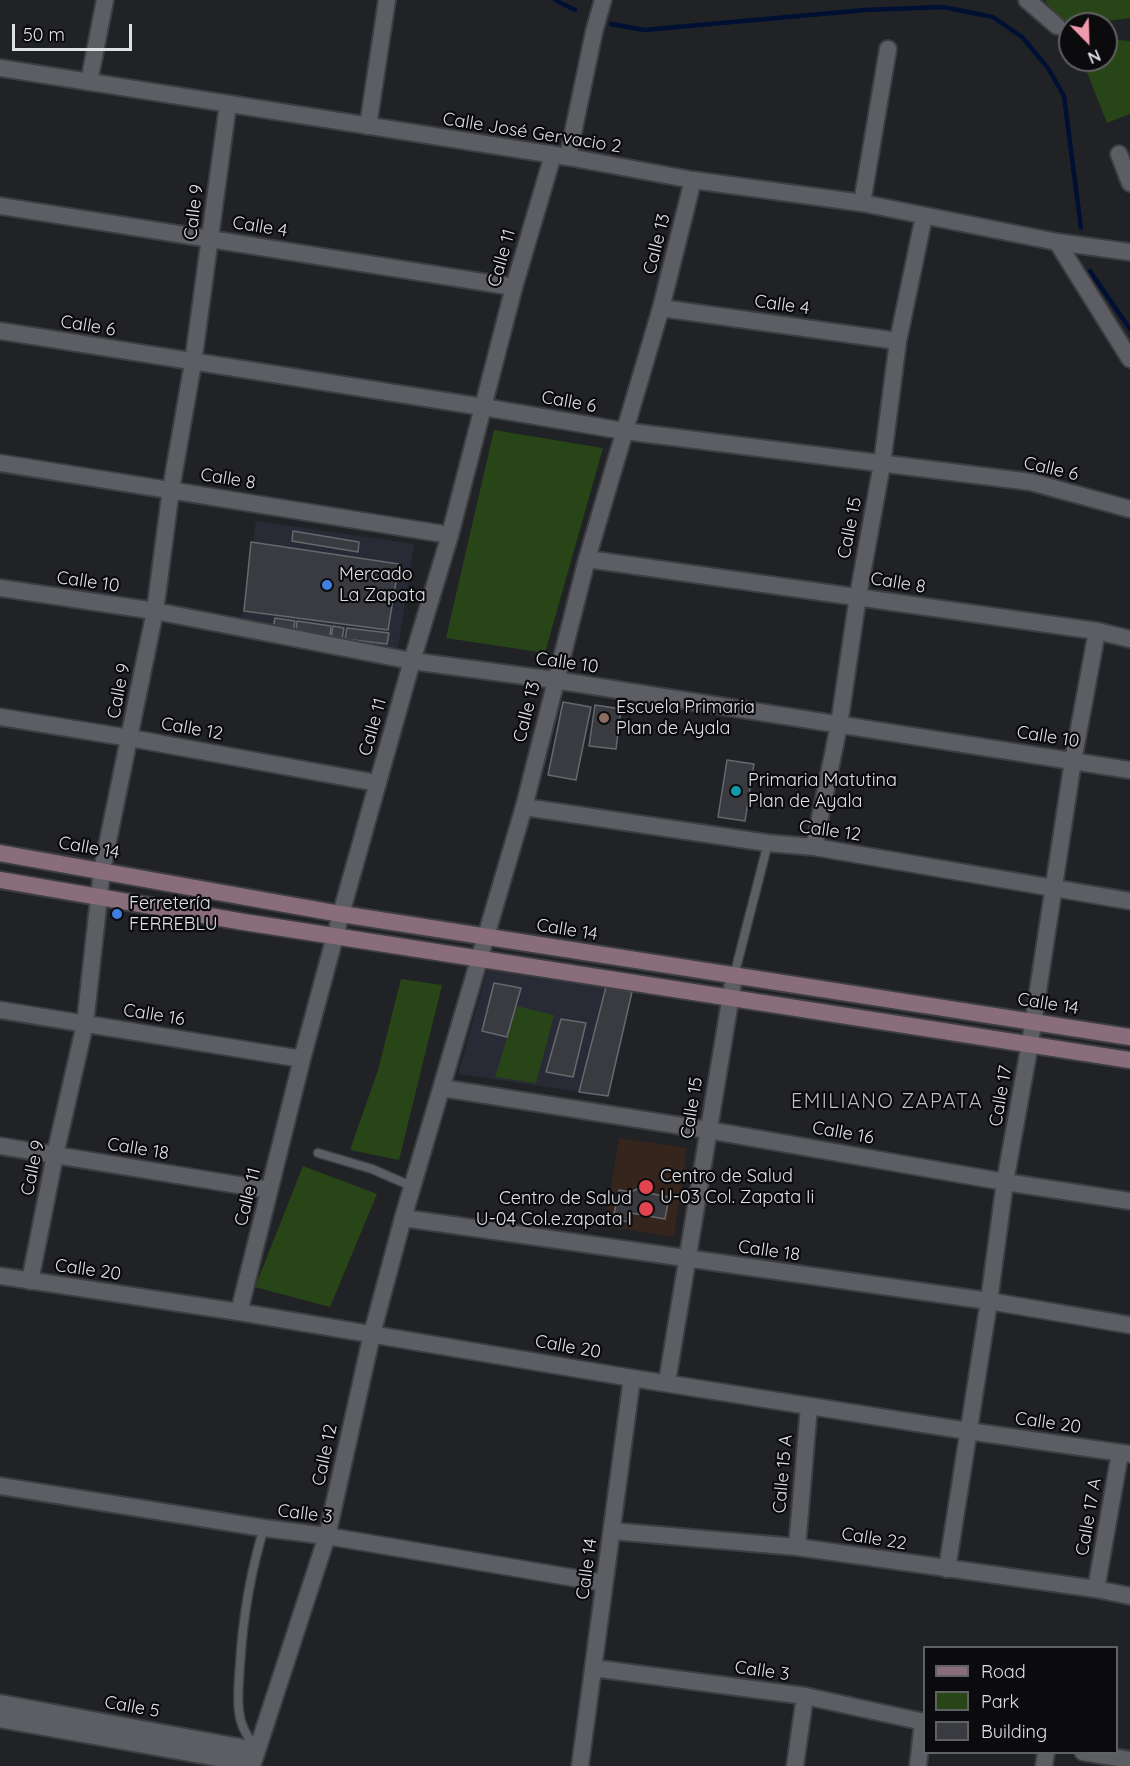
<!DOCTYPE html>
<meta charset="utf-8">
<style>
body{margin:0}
#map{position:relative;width:1130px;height:1766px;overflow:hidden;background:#202226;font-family:Quicksand,sans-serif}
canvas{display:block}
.legend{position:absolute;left:923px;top:1646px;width:195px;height:108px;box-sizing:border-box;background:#0b0b0d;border:2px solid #606163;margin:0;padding:8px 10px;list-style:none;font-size:18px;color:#e0e1e4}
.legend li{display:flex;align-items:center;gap:12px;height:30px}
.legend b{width:30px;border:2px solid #606163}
.north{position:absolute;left:1058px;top:12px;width:60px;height:60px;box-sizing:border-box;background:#0b0b0d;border:2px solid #606163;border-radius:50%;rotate:157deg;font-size:16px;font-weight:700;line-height:24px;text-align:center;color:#e0e1e4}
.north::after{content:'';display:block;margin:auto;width:21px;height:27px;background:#f29aad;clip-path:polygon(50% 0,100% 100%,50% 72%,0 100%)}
.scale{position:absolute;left:12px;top:24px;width:120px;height:27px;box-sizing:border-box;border:3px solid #e0e1e4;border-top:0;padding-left:8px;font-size:18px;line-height:21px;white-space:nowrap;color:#e0e1e4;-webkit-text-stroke:4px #0b0b0d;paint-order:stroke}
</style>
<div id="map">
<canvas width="1130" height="1766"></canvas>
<ul class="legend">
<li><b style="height:8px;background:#8a6d7a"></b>Road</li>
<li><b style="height:16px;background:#284517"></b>Park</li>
<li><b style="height:16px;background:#3a3b40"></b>Building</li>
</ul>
<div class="north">N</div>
<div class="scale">50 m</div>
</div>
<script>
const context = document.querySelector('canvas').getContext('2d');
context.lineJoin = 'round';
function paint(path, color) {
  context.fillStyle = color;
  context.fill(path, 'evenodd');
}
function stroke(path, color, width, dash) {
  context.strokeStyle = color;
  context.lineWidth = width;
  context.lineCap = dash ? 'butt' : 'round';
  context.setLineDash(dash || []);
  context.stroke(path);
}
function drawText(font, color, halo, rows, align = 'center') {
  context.font = font + ' Quicksand,sans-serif';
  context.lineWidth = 4.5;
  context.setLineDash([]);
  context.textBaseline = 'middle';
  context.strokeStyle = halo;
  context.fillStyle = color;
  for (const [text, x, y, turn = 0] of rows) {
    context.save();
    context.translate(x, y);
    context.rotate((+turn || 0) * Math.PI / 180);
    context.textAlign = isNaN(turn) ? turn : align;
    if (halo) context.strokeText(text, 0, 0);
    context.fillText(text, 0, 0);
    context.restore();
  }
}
paint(new Path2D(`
 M256,521L414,544L398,648L240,626Z
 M488,968L632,992L608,1096L458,1074Z`), '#282b35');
paint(new Path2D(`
 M619,1138L687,1148L674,1237L605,1226Z`), '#36251c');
paint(new Path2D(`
 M1045,0H1130V18L1107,21L1105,24H1070V41Z
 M1106,39L1130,41V114L1107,123L1082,60H1106Z
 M494,430L603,448L545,653L446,638Z
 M401,979L442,985L399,1160L350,1150L378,1070Z
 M517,1006L554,1015L536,1083L495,1077Z
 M303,1166L377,1194L330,1307L255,1287Z`), '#284517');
stroke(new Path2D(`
 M555,0L575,10
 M611,24L644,30L865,10L943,7L993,17L1022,37L1048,68L1064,96L1081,228
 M1090,271L1130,329`), '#001033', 4.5);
const building = new Path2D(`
 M293,531L359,542L358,552L292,541Z
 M251,542L399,564L388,630L244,611Z
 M275,618L295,621L293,632L273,629Z
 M297,621L331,626L330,637L296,632Z
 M333,626L344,628L342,639L331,638Z
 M347,628L389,633L387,644L345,639Z
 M563,702L591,707L576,780L548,775Z
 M595,705L621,709L616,749L589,746Z
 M727,760L754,764L745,821L718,817Z
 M494,983L521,988L507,1037L482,1031Z
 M606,987L632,992L608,1096L579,1092Z
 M561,1019L586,1023L573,1077L546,1072Z
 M639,1188L642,1192L669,1197L665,1219L631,1213L629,1222L613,1219L619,1190L631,1192Z`);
paint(building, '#3a3b40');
stroke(building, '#66686d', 1.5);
const service = new Path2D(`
 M734,976L768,843
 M318,1153L372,1169L411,1186
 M256,1748C247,1737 240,1725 239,1711C237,1696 239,1680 240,1664C243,1617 250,1573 264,1528`);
const minor = new Path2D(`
 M1027,0L1057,26
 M89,82L105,0
 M368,126L387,0
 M1119,154L1130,183
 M568,157L594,32L603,0
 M862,203L888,49
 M0,206L514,287
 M1057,242L1130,359
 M661,308L898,341
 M0,331L483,407L624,431L1031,482L1130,509
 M0,463L450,535
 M587,559L1097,631L1130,639
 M0,588L155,611L412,661L555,680L1130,770
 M0,717L130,738L377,783
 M524,807L768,843L814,847L1130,901
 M814,847L839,725L858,596L882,464L898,341L924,216
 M0,1010L302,1059
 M442,1088L708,1130L1005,1182L1130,1201
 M0,1146L269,1190
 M403,1218L989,1301L1130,1325
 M0,1276L239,1312L632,1378L968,1431L1130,1454
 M30,1281L55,1155L85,1024L102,870L155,611L171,489L193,363L228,104
 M239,1312L302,1059L341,914L412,661L450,535L514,287L553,155
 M667,1382L734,977
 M0,1486L264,1528L327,1536L604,1583
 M612,1531L797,1547L1096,1589L1130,1596
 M797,1547L809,1406
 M947,1569L989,1301L1005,1182L1030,1043L1073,761L1097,631
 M1096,1589L1120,1453
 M593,1668L805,1696L924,1722
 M0,1703L256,1750
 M0,1719L252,1764
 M1083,1752L1130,1760
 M252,1766L327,1536L372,1334L403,1218L524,807L587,559L661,308L693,180
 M580,1766L632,1378
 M795,1766L805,1696
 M918,1766L923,1722
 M1044,1766L1046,1752`);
const tertiary = new Path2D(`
 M0,68L568,157L693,180L862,203L1057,242L1130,252`);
const secondary = new Path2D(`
 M0,853L341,914L1130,1037
 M0,880L244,922L1130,1060`);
stroke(service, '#3d3e42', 11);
stroke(minor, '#3d3e42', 20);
stroke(tertiary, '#3d3e42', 20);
stroke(secondary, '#3d3e42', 20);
stroke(service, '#5c5e63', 8);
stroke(minor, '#5c5e63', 16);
stroke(tertiary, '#5c5e63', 16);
stroke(secondary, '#8a6d7a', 16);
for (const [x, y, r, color] of [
 [327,585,6,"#3f7fe0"],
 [604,718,6,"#8d6e63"],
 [736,791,6,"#0f9aa8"],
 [117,914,6,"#3f7fe0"],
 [646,1187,8,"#e0444e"],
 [646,1209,8,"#e0444e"]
]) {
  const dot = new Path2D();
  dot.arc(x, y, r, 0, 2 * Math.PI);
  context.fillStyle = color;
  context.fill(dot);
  stroke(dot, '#0b0b0d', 2);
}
drawText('18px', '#e0e1e4', '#0b0b0d', [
 ["Calle José Gervacio 2",532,133,9],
 ["Calle 9",194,212,-83],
 ["Calle 4",260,227,9],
 ["Calle 13",657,244,-76],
 ["Calle 11",502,258,-74],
 ["Calle 4",782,305,8],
 ["Calle 6",88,326,9],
 ["Calle 6",569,402,10],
 ["Calle 6",1051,469,13],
 ["Calle 8",228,479,9],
 ["Calle 15",850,528,-79],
 ["Calle 10",88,582,8],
 ["Calle 8",898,583,9],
 ["Calle 10",567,663,8],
 ["Calle 9",119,691,-79],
 ["Calle 13",527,712,-76],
 ["Calle 11",373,727,-74],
 ["Calle 12",192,729,10],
 ["Calle 10",1048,737,9],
 ["Calle 12",830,831,8],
 ["Calle 14",89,848,10],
 ["Calle 14",567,930,9],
 ["Calle 14",1048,1004,9],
 ["Calle 16",154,1015,9],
 ["Calle 17",1001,1096,-80],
 ["Calle 15",692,1108,-81],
 ["Calle 16",843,1133,10],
 ["Calle 18",138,1149,9],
 ["Calle 9",33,1168,-78],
 ["Calle 11",248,1197,-76],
 ["Calle 18",769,1251,8],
 ["Calle 20",88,1270,8],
 ["Calle 20",568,1347,10],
 ["Calle 20",1048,1423,8],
 ["Calle 12",325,1455,-78],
 ["Calle 15 A",783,1474,-85],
 ["Calle 3",305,1514,7],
 ["Calle 17 A",1089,1517,-80],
 ["Calle 22",874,1539,9],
 ["Calle 14",587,1569,-82],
 ["Calle 3",762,1671,8],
 ["Calle 5",132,1707,10]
]);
drawText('18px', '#e0e1e4', '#0b0b0d', [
 ["Mercado",339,575],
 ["La Zapata",339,596],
 ["Escuela Primaria",616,708],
 ["Plan de Ayala",616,729],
 ["Primaria Matutina",748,781],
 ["Plan de Ayala",748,802],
 ["Ferretería",129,904],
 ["FERREBLU",129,925],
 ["Centro de Salud",660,1177],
 ["U-03 Col. Zapata Ii",660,1198],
 ["Centro de Salud",632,1199,"right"],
 ["U-04 Col.e.zapata I",632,1220,"right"]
], 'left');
context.letterSpacing = '1.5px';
drawText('20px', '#bdbfc5', '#0b0b0d', [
 ["EMILIANO ZAPATA",887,1102]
]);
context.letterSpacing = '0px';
</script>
